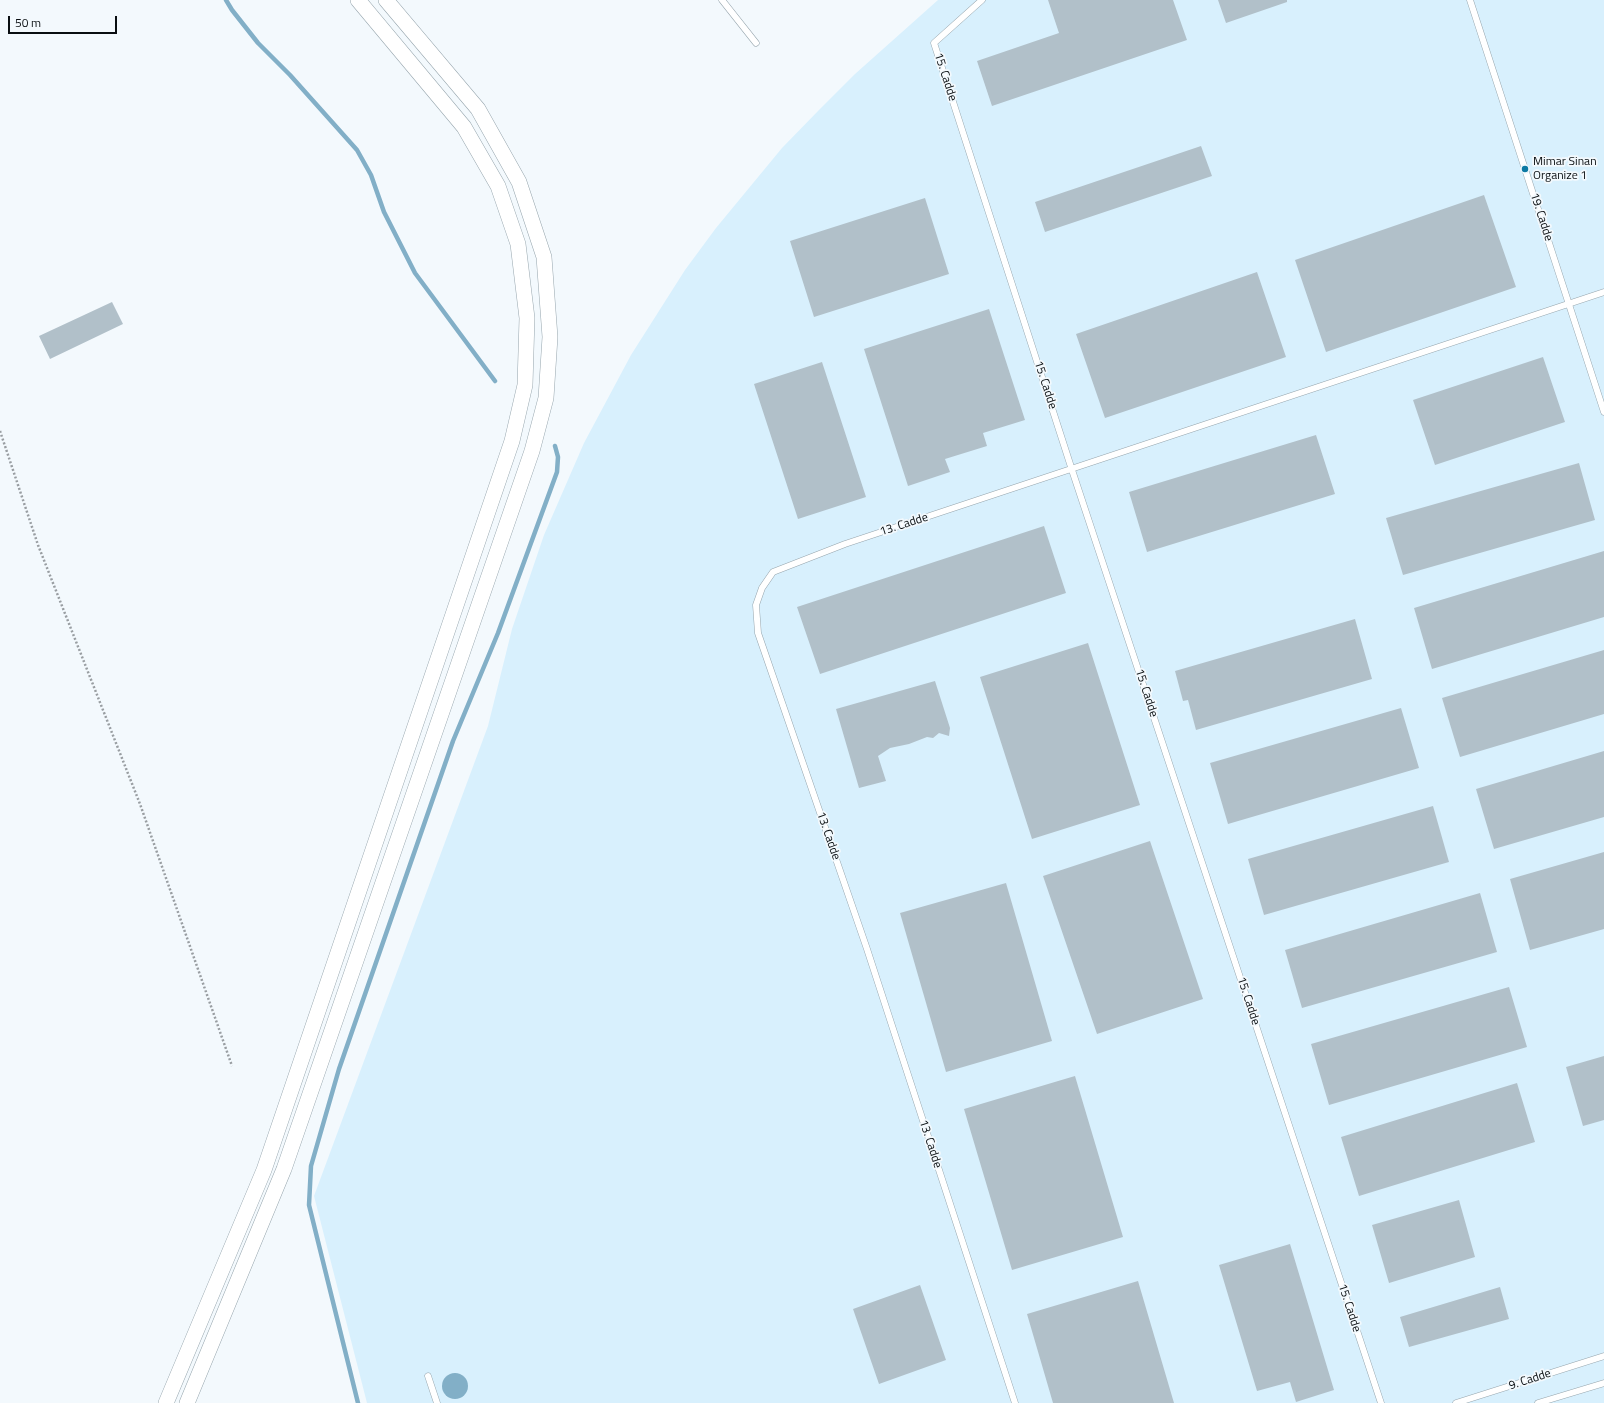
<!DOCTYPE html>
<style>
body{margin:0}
#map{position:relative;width:1604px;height:1403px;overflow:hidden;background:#f3f9fd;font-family:"Titillium Web",sans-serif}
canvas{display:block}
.scale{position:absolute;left:8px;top:16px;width:109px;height:18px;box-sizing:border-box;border:2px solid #090e11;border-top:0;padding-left:5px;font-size:12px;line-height:14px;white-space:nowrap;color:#090e11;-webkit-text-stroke:3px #f3f9fd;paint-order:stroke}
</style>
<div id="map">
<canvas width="1604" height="1403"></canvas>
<div class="scale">50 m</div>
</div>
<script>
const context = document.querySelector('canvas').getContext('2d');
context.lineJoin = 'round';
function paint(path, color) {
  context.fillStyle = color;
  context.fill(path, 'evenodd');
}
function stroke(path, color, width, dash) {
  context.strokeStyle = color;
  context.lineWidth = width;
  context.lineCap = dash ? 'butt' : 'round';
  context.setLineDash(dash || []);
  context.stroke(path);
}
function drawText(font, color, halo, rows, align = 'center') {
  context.font = font + ' "Titillium Web",sans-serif';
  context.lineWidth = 3.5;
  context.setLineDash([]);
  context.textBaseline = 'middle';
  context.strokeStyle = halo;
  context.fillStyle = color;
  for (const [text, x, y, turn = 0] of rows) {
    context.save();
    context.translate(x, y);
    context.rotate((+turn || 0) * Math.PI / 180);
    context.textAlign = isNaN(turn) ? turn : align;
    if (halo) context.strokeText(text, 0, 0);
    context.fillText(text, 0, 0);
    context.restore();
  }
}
paint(new Path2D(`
 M938,0H1604V1403H367L314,1196L488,726L512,629L544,535L584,443L631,355L685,270L716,228L782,148L818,111L855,74Z`), '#d8f0fd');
paint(new Path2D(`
 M442 1386a13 13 0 1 1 26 0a13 13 0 1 1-26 0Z`), '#82afc7');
stroke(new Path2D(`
 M226,0L232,10L258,43L290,75L357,150L371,175L384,212L415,273L495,381
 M358,1403L309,1205L311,1166L339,1069L453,741L498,633L557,472L558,457L555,446`), '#82afc7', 4.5);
paint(new Path2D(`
 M1048,0H1173L1187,40L992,106L977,61L1059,33Z
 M1218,0H1287V2L1226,23Z
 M1201,146L1212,176L1045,232L1035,202Z
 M1484,195L1516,287L1326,352L1295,260Z
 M925,198L949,274L814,317L790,241Z
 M1257,272L1286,357L1105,418L1076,334Z
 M112,302L123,324L50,359L39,336Z
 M989,309L1025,420L983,433L987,446L945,459L950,472L908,486L864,349Z
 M1543,357L1565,422L1435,465L1413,400Z
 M822,362L866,497L798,519L754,384Z
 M1316,435L1335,494L1147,552L1129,492Z
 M1579,463L1595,520L1403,575L1386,518Z
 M1044,526L1066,593L820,674L797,607Z
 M1604,551V617L1432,669L1414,608Z
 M1355,619L1372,679L1196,730L1188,700L1183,701L1175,671Z
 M1088,643L1140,805L1032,839L980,677Z
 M1604,650V714L1460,757L1442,698Z
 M935,681L950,728L949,736L939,733L933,738L927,737L909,744L890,748L878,756L886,781L859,788L836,709Z
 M1401,708L1419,768L1228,824L1210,763Z
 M1604,751V817L1494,849L1476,789Z
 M1433,806L1449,862L1264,915L1248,859Z
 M1150,841L1203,999L1097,1034L1043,876Z
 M1604,852V929L1530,950L1510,879Z
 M1006,883L1052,1041L946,1072L900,913Z
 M1480,893L1497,952L1302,1008L1285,950Z
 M1509,987L1527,1047L1329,1105L1311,1044Z
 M1604,1056V1120L1583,1126L1566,1067Z
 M1075,1076L1123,1237L1012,1270L964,1109Z
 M1517,1083L1535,1142L1359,1196L1341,1137Z
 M1459,1200L1475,1257L1389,1283L1372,1225Z
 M1290,1244L1334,1390L1296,1402L1290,1382L1257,1391L1219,1265Z
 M1138,1281L1174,1403H1053L1027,1314Z
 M920,1285L946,1360L879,1384L853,1309Z
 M1500,1287L1509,1319L1409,1347L1400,1317Z`), '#b1c0c9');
const service = new Path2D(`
 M722,0L756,43
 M982,0L934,43L1072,470L1381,1403
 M1470,0L1604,412
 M428,1376L437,1403
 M1015,1403L867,949L758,633L756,605L762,588L773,572L845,544L1604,292
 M1456,1403L1604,1356
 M1538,1403L1604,1383`);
const tertiary = new Path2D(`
 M166,1403L264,1170L512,441L525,385L527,318L518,244L498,186L464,127L358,0
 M187,1403L284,1169L532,451L546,398L550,337L544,257L519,182L478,109L386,0`);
stroke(service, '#96a5ad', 7);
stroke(tertiary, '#96a5ad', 16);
stroke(new Path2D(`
 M0,431L38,545L140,804L232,1066`), '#999ea2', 2.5, [2, 2]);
stroke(service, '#fff', 6);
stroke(tertiary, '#fff', 15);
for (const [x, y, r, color] of [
 [1525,169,4,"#0d79a3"]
]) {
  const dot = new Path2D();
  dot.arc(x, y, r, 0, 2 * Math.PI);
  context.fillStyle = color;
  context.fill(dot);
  stroke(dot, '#f3f9fd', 1.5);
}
drawText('12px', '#090e11', '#f3f9fd', [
 ["15. Cadde",945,77,72],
 ["19. Cadde",1541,217,72],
 ["15. Cadde",1045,385,72],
 ["13. Cadde",904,525,-18],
 ["15. Cadde",1146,693,72],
 ["13. Cadde",828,836,71],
 ["15. Cadde",1248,1001,72],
 ["13. Cadde",930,1144,72],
 ["15. Cadde",1349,1308,72],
 ["9. Cadde",1530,1380,-18]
]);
drawText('12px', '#090e11', '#f3f9fd', [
 ["Mimar Sinan",1533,162],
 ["Organize 1",1533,176]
], 'left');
</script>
